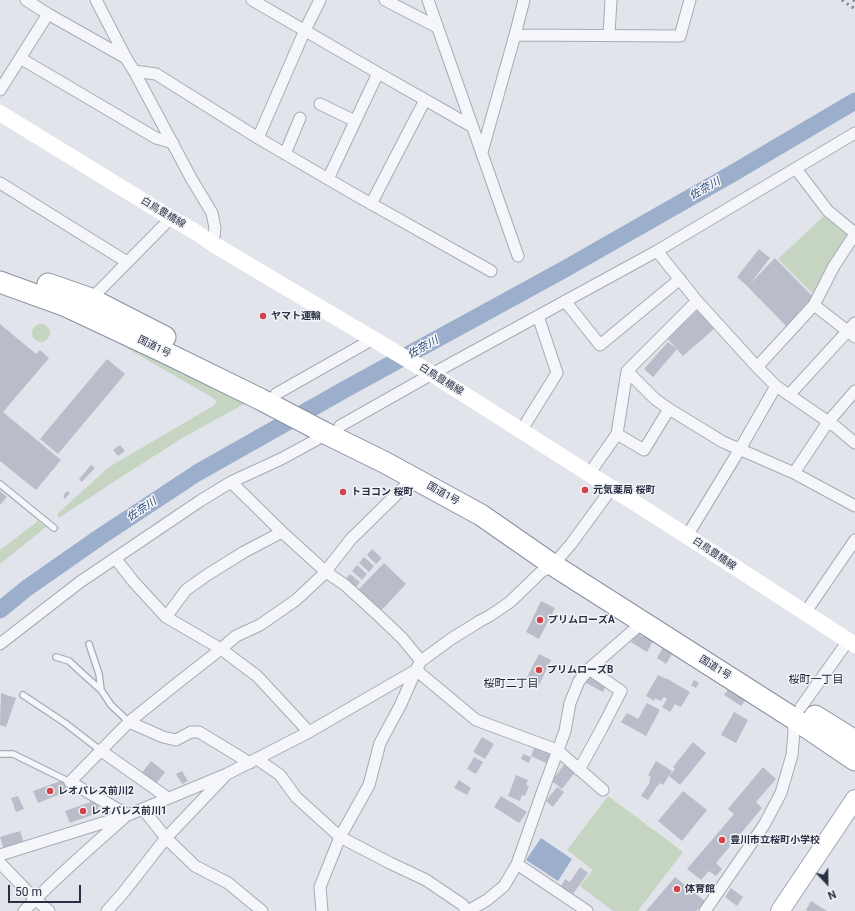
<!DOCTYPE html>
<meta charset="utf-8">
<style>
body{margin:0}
#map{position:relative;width:855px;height:911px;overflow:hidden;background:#e2e4eb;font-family:Roboto,sans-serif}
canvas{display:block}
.north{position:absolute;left:807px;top:863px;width:40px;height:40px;-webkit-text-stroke:3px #f2f4f8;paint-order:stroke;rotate:158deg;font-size:11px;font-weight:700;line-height:16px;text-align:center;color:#293044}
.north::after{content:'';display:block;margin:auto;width:14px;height:18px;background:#293044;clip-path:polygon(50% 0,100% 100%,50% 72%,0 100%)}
.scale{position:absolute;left:8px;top:885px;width:73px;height:18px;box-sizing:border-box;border:2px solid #293044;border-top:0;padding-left:5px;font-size:12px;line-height:14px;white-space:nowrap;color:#293044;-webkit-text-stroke:3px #f2f4f8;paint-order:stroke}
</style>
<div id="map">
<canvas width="855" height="911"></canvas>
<div class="north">N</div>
<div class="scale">50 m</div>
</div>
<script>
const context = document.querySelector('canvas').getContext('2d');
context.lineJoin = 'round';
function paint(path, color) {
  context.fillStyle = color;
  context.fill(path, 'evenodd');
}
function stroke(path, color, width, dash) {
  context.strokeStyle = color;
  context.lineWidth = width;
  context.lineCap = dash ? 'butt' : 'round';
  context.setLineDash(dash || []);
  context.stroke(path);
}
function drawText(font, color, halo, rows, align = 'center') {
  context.font = font + ' Roboto,"Noto Sans JP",sans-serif';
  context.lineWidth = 3;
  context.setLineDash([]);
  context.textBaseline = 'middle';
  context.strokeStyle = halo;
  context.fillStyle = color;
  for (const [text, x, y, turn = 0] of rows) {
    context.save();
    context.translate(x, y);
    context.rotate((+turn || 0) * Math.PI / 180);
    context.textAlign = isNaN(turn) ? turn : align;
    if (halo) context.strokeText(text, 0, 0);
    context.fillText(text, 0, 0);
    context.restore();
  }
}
paint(new Path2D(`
 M826,214L851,233L816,297L778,259Z
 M71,316L251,400L184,437L118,479L59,518L57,514L109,467L213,406L216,403L215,399Z
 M32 333a9 9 0 1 1 18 0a9 9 0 1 1-18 0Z
 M38,521L46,527L0,564V550Z
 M608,796L683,852L638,911H613L580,886L593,870L567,850Z`), '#c5d5c2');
paint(new Path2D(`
 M541,838L572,859L558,881L526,860Z`), '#9baecc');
stroke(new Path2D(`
 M0,610L27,588L100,537L197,473L351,386L563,270L735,172L855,101`), '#9baecc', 17);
paint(new Path2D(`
 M759,249L770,258L750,284L775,258L815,299L787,327L747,286L737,277Z
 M699,309L715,328L683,356L667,338Z
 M0,324L36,354L40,350L49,358L3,412L61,460L36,490L0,461Z
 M668,342L677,349L653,377L644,369Z
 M107,359L125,374L58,454L40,439Z
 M120,445L125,451L118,456L113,450Z
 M91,465L95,468L82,482L79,479Z
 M0,491L7,497L0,505Z
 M67,491L70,493L65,499L63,496Z
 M372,549L382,558L376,564L367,555Z
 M364,557L374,566L369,572L359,563Z
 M384,563L406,584L379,613L356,592Z
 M357,565L367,574L362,580L352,571Z
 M350,574L360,582L355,588L345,580Z
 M541,601L555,608L539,639L526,632Z
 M646,632L655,637L647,652L631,642L637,633L643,637Z
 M664,645L674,651L666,664L657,658Z
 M539,654L551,660L539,685L526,679Z
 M590,674L607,683L603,692L586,683Z
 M658,675L666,679V678L690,692L681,707L675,704L670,712L662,707L667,699L664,697L661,701L655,698L654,701L646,696Z
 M694,680L699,683L696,688L691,685Z
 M730,687L747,698L741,706L724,695Z
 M1,693L16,698L6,727L0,725Z
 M647,703L660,710L646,736L621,722L627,713L638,719Z
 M734,712L748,720L736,743L721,735Z
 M482,737L494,744L485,759L473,752Z
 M693,742L706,753L680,785L669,776L675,769L673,767Z
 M535,746L553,753L548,764L531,756Z
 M523,754L531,757L529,763L521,759Z
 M474,757L483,762L476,774L467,769Z
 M151,761L165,772L155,785L141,774Z
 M656,761L672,771L663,785L660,783L658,786H657L648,800L641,796L650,782L649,781L651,777L648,775Z
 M565,763L576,771L562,789L552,781Z
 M763,767L776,779L756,802L762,808L716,863L722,869L716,876L709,871L701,880L687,869L734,814L728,809Z
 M182,771L188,781L182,784L176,774Z
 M516,775L528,780L526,785L529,786L525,796L522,795L520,801L508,796Z
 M63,780L68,791L38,803L33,791Z
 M459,780L471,788L467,795L454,788Z
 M557,787L564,792L553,807L546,801Z
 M683,791L707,810L682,841L658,821Z
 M18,796L24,809L16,812L11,798Z
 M501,796L527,812L519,823L494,807Z
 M96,800L100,812L70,823L65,811Z
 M20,831L24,843L4,849L0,837Z
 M580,867L588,873L573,894L561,886L565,879L570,882Z
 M675,877L705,901L696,911H646Z
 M731,888L743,897L737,906L725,897Z
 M811,901L827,911H808L806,910Z`), '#b9bdc9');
const lane = new Path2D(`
 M0,484L54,528
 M89,644L99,674L101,690
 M56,657L69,661L83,674L101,690L111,705L129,722
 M23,695L65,723L100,750
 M0,754H13L70,782`);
const street = new Path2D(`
 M26,0L48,14L126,58
 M96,0L126,58L134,71L191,178L212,213L215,228L213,244
 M252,0L378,73L473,127
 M385,0L437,27
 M428,0L518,256
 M515,35L680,36L690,0
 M609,35L611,0
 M20,58L156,138L173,143
 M134,71L156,74L258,138L352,193L491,271
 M0,90L48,14
 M320,104L355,121
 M258,138L305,30L320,0
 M482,152L515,35L524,0
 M285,154L300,118
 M796,169L828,211L855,233
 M328,179L378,73
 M0,183L127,262
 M371,204L425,100
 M657,251L697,301L757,367L776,386L836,427L855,443
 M91,299L171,218
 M565,301L600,345L680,279
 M814,305L855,337
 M757,367L814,305L834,266L855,234
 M627,371L655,399L669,409L723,442L794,473L855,506
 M276,394L373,339
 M789,395L855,323
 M340,426L432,374L657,251L855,133
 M521,431L557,373L538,316
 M617,434L644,450L669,409
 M794,473L828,422L855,391
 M589,474L617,434L627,371L697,301
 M231,482L282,532L326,572L345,585L379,616L402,638L421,661
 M687,536L740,449L776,386
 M115,558L133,581L166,617L221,649L257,676L309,732
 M805,613L855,540
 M166,617L186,590L207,575L244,552L282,532
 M0,644L80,582L200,501L231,482L281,459L327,434
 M801,707L848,641
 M129,722L163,737L176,740L191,732H199L250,763
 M100,750L168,798
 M257,759L280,775L296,797L340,837L390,863L426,880L463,905L466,911
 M579,770L602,728L621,691L589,669
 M143,809L166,838L195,866L228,883L262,911
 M128,815L70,782L129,722L175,685L221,649L236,636L260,625L296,600L326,572L329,567L351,539L405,486
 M0,855L128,815L227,774L309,732L416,670L421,661L451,639L480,621L491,615L510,602L541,572L553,565L571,544L612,488
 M0,863L35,899L49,911
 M517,864L587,911
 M24,911C55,878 90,848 124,818
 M107,911L123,893L166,838L224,777
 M322,911L320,887L340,837L369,785L380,743L400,706L416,670L476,720L557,750L603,790
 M468,911L487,900L504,886L517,864L542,793L565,731L570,703L579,681L589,669L643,622
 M705,911L764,825L781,793L792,755L794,732L793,718`);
const primary = new Path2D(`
 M780,911L855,799`);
const highway = new Path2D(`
 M0,282L66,306L162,351L260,399L327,434L384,462L481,515L553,565L793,718L855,760
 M48,284L91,299L165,337
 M815,716L855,741`);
stroke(lane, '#a7aab6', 8);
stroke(street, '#a7aab6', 13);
stroke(primary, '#a0a7b7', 20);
stroke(highway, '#8890a2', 23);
stroke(lane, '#f5f6f9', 5.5);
stroke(street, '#f5f6f9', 11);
stroke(new Path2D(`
 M0,113L171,218L194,231L213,244L432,374L687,536L855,645`), '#fff', 16);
stroke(primary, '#fff', 18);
stroke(highway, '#fff', 21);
stroke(new Path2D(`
 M842,0L855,9
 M853,0L855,1`), '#7a8295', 3, [2, 4]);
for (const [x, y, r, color] of [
 [263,316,4,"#d54149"],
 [585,490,4,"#d54149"],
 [343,492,4,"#d54149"],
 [540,620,4,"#d54149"],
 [539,670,4,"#d54149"],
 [50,791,4,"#d54149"],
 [83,811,4,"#d54149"],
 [722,840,4,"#d54149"],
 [677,889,4,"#d54149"]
]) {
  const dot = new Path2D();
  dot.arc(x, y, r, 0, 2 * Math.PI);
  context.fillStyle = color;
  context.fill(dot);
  stroke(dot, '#f2f4f8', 1.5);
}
drawText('10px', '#293044', '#f2f4f8', [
 ["白鳥豊橋線",163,213,31],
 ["国道1号",154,347,26],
 ["白鳥豊橋線",441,380,32],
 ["国道1号",443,494,29],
 ["白鳥豊橋線",714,554,34],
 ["国道1号",715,668,32]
]);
drawText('bold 10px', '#293044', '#f2f4f8', [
 ["ヤマト運輸",271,316],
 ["元気薬局 桜町",593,490],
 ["トヨコン 桜町",351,492],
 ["プリムローズA",548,620],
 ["プリムローズB",547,670],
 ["レオパレス前川2",58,791],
 ["レオパレス前川1",91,811],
 ["豊川市立桜町小学校",730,840],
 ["体育館",685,889]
], 'left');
drawText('italic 11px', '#314a7a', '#f2f4f8', [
 ["佐奈川",705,189,-30],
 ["佐奈川",423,348,-29],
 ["佐奈川",142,510,-34]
]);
drawText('11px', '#1b2135', '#f2f4f8', [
 ["桜町一丁目",816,680],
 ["桜町二丁目",511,684]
]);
</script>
